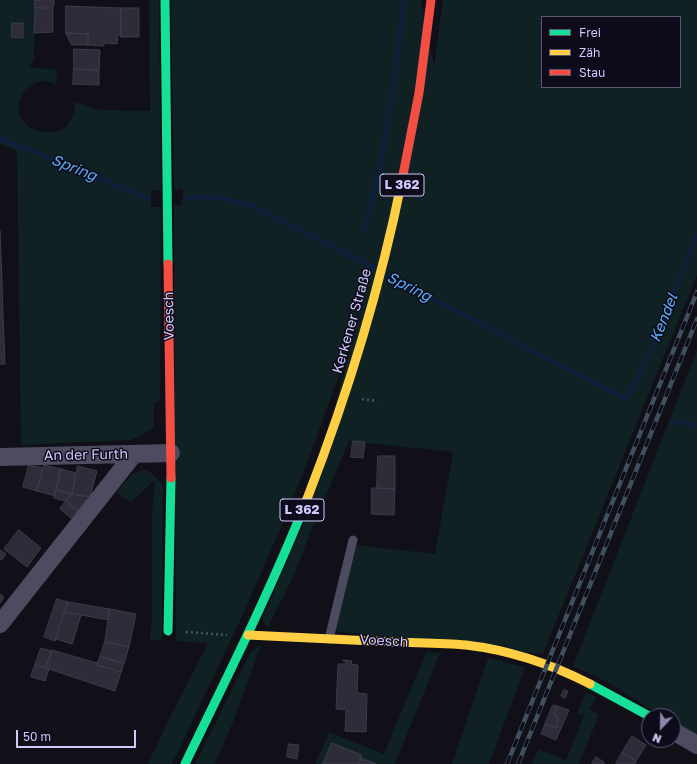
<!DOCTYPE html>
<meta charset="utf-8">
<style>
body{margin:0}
#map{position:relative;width:697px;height:764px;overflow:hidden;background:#111018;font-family:"Golos Text",sans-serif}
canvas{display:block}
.legend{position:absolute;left:541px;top:16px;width:140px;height:72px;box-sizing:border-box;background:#0e0c1b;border:1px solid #5b5875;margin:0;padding:5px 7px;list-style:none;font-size:12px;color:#cfc9fc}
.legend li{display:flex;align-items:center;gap:8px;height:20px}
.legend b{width:20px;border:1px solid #5b5875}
.north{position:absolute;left:641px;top:708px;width:40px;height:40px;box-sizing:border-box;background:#0e0c1b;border:1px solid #5b5875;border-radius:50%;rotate:202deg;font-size:11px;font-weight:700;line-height:16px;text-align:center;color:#cfc9fc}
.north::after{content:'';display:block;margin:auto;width:14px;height:18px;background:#8c88ac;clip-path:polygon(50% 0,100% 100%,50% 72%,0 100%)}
.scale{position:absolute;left:16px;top:730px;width:120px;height:18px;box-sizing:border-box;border:2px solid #cfc9fc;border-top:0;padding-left:5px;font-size:12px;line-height:14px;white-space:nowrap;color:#cfc9fc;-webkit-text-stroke:3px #0e0c1b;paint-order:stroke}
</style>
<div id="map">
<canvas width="697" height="764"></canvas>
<ul class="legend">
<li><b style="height:5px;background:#16e098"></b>Frei</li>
<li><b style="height:5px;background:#ffcf43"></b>Zäh</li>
<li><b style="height:5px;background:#f24e42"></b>Stau</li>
</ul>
<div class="north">N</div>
<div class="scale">50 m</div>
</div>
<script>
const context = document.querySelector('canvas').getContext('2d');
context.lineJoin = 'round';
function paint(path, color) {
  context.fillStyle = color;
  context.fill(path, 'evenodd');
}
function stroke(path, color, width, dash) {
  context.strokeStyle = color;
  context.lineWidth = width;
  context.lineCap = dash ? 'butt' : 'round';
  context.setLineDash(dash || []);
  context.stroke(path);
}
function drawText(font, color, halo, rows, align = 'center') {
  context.font = font + ' "Golos Text",sans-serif';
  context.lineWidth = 3;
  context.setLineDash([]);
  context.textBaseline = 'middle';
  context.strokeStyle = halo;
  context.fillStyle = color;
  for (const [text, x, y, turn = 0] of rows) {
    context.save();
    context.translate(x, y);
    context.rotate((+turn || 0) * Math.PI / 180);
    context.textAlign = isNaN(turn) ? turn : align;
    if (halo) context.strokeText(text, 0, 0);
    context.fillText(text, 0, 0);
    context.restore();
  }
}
paint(new Path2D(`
 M0,0H35L34,60L29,67L57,70L56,85L48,81L37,82L24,91L19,102V113L23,121L30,128L39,131L49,132L59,131L67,126L74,115L75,102L100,110L150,111L149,0H159L161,190L151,191V207H161L160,401L154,403V428L131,440L21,445L17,151L0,144Z
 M171,0H421L434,66L443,0H697V275L543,654L334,631L357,545L435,554L453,452L349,441L308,538C302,557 294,575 286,592C280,605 272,615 268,628L262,619L307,516L369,275L345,358L311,453L286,516L239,623L172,764H148L168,721L208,643L176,641L174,206H182L183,189H174ZM542,17H680V87H542Z
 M697,350V737L673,723V716H662L607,682L573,666Z
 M145,469L155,476L163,486L162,641L150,640L152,618V514L155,480L131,502L116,493L132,474Z
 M261,645L233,722L215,764H195L251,651Z
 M426,652L440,653L395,764H315L329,732L384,754Z
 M488,658L525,667L489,764H452Z
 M586,692L597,697L589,709L599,715L579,764H532L538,749L566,760L584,716L577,713Z`), '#0f2122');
stroke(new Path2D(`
 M0,138L147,198
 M186,198L214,197L237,202L254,207L349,255L376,269
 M364,232C370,209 376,185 381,161C391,108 398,54 404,0
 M386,275L626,399L644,366L697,235
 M672,421L697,425`), '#0e1f3a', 5);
const building = new Path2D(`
 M35,0H54V5L52,8H35Z
 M66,6L121,8V35H118L117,44L104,43V46L88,45V34L66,33Z
 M53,7V32L34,33L35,8Z
 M121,8H139V37H121Z
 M12,23H23V38L12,37Z
 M66,33L88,34V45H72Z
 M74,49L100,50L99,70L74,69Z
 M74,69L99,70V85L73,84Z
 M0,231L2,281H0Z
 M0,281H2L3,315H0Z
 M0,315H3L5,364H0Z
 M353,441L365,442L363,458L351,457Z
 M378,456H395V489L377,488Z
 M29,465L43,468L37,491L23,487Z
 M44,465L61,469L55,496L37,491Z
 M78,466L97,471L90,497L72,494Z
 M61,469L76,473L72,494L56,490Z
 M372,488L395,489L394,515L372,514Z
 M56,490L72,494L66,501L54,498Z
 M72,494L88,497L77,511L66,501Z
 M66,501L77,511L71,518L60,509Z
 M19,530L41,548L27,567L4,549Z
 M0,550L6,554L2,560L0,559Z
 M0,594L4,597L0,603Z
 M57,599L68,602L55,641L44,637Z
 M68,602L110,609L108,620L65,612Z
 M110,609L136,614L129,647L105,642Z
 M65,612L81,615L72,644L56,639Z
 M105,642L129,647L124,663L100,657Z
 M41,648L52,651L46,668L35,665Z
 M52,650L97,663V665L121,672L115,691L46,668Z
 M100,657L124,663L121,672L97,665Z
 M343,660L352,661L351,664L358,665L357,693L367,694L366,732L345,731L346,710L336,709L338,664H346V661H343Z
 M35,665L49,669L45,681L31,677Z
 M564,690L568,691L565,698L561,696Z
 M553,705L557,706L554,715L559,718L556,725L557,726L556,728L545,724Z
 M557,706L569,710L556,740L541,734L545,724L556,728L557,726L556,725L559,718L554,715Z
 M632,736L646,745L636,761L622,753Z
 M332,743L362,755L359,764H323Z
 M289,744L299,745L297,759L287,757Z
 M622,753L636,761L635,764H616Z
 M596,757L604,762L603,764H592Z
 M361,758L376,764H359Z`);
paint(building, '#2f2c3a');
stroke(building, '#3c3a4c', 1);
stroke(new Path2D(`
 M362,399L377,401
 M186,632L227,635`), '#485560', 2.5, [2, 3]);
stroke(new Path2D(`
 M329,639L353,540`), '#4c4b60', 9);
stroke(new Path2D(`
 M0,457L171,453
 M0,624L134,454
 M673,731L697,745`), '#4c4b60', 18);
stroke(new Path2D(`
 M165,0L168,264
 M168,631L171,478
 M590,684L649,716
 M185,764C227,677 271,590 307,499`), '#16e098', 9);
stroke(new Path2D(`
 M307,499C347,396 380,289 402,180
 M248,635C296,637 345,640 393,642C418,643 442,643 466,645C509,650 551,664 590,684`), '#ffcf43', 9);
stroke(new Path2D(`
 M402,180L419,93L431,0
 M168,264L171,478`), '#f24e42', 9);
const rail = new Path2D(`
 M507,764L697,292
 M518,764L697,319`);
stroke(rail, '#3f515f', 4.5);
stroke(rail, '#0e0c1b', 3, [9]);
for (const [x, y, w] of [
 [402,185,44],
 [302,510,44]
]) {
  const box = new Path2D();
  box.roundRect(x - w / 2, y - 11, w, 22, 3);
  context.fillStyle = '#0e0c1b';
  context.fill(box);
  stroke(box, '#cfc9fc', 1);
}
drawText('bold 13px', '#cfc9fc', null, [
 ["L 362",402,185],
 ["L 362",302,510]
]);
drawText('14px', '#cfc9fc', '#0e0c1b', [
 ["Voesch",169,316,-91],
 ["Kerkener Straße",352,321,-74],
 ["An der Furth",86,455,-1],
 ["Voesch",384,641,3]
]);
drawText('italic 15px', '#5dadf6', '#0e0c1b', [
 ["Spring",74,168,22],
 ["Spring",409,287,27],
 ["Kendel",664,318,-68]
]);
</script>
